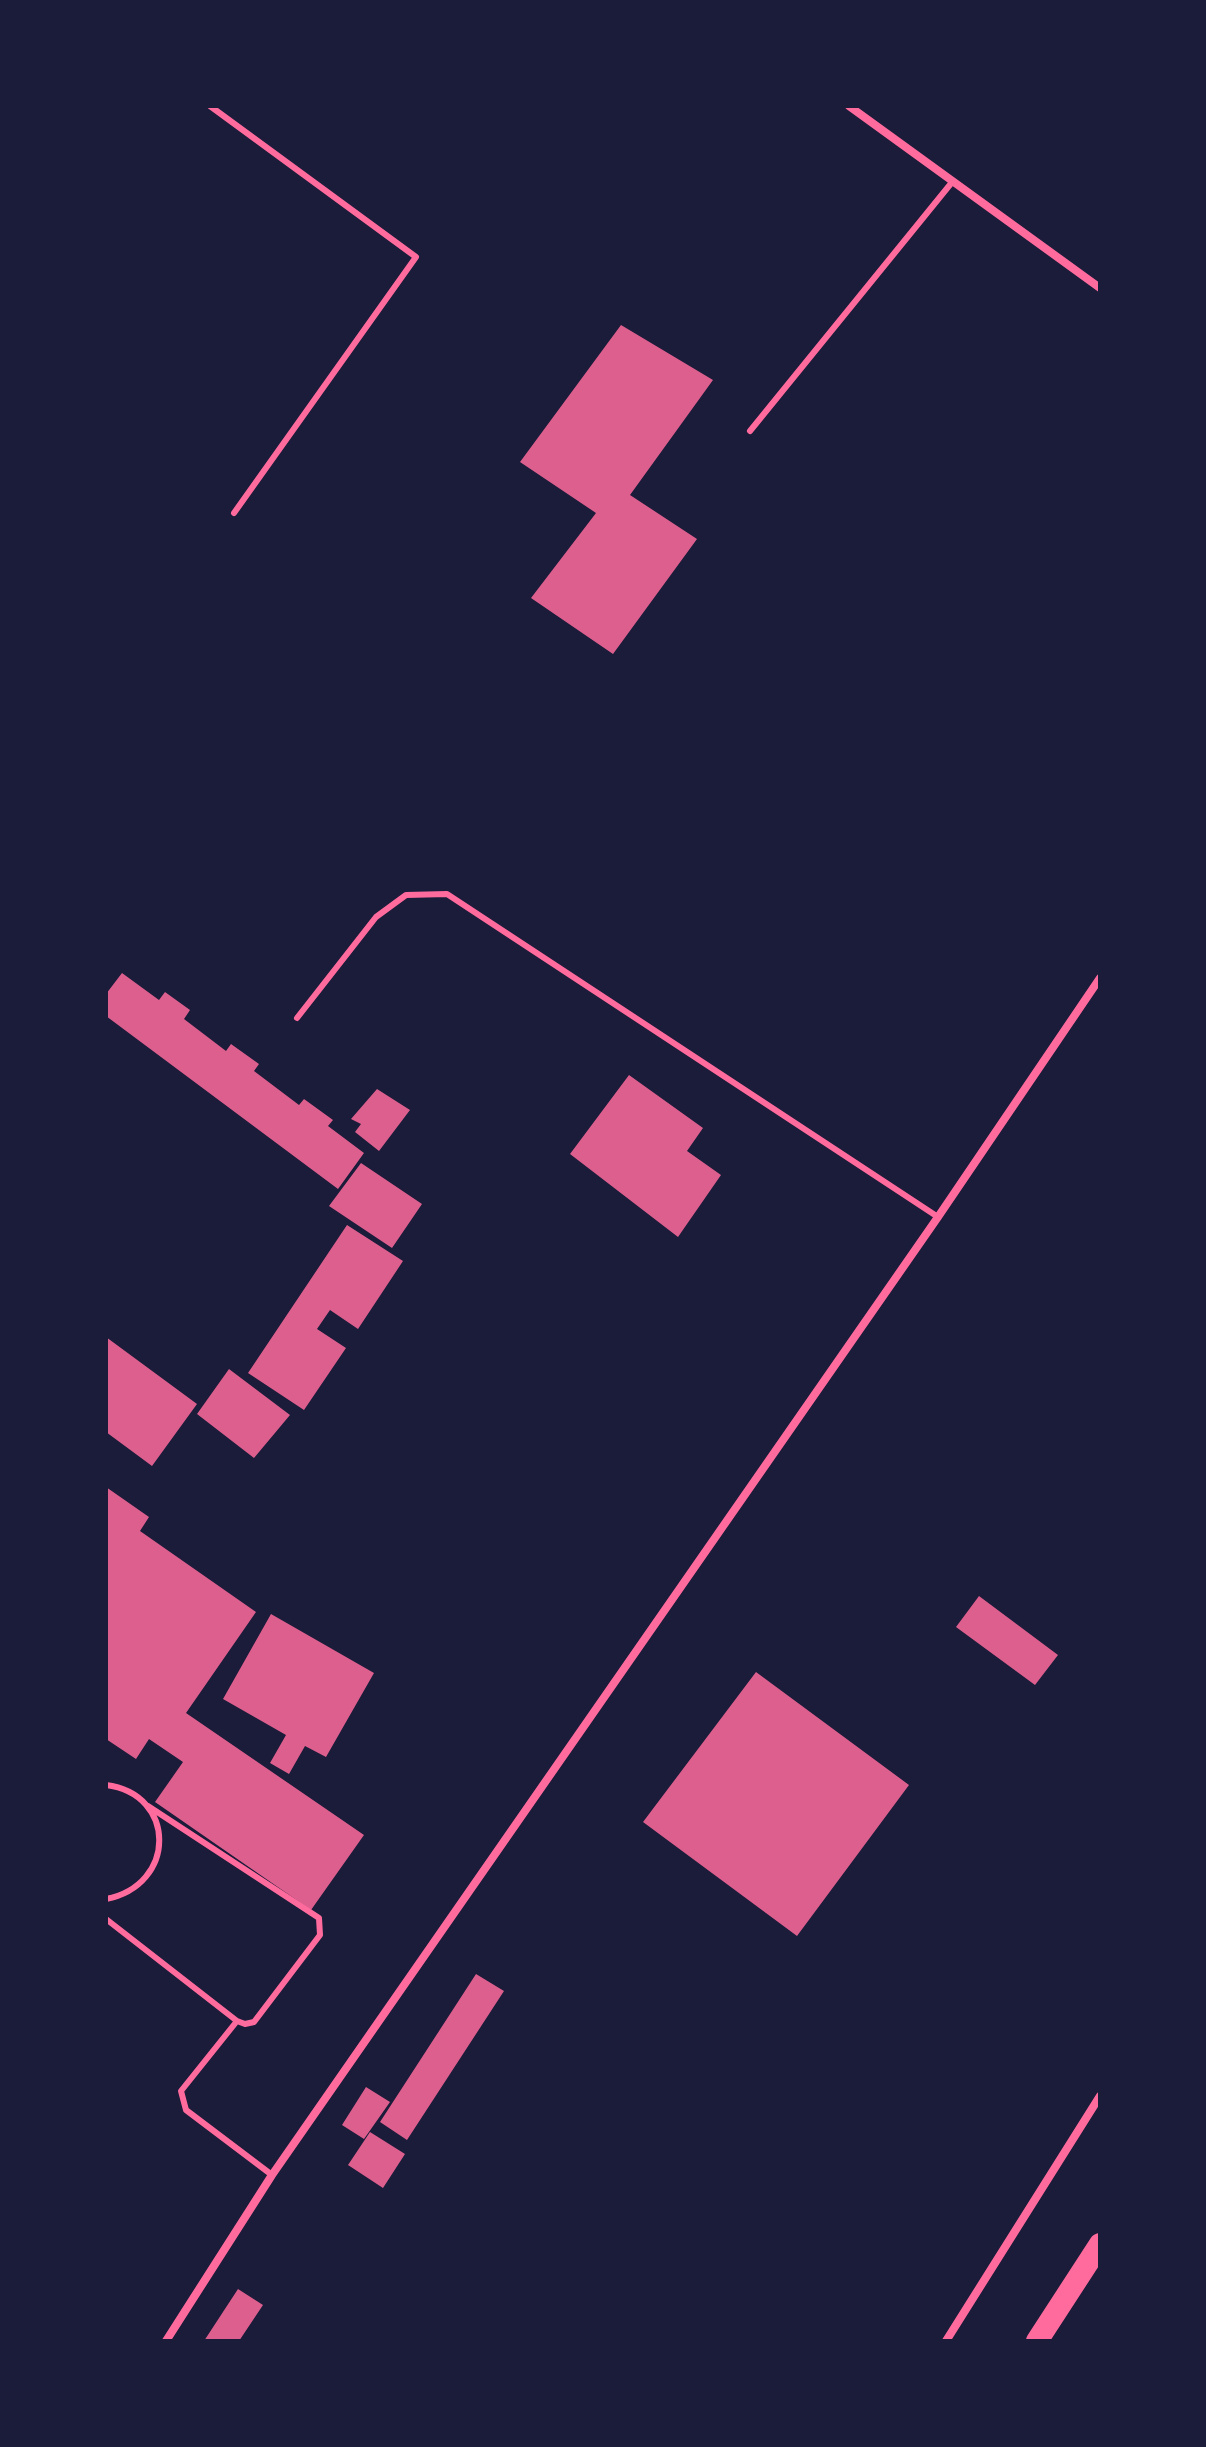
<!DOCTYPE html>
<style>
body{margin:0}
#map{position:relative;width:1206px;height:2447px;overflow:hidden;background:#1b1b3a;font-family:Signika,sans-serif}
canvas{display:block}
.frame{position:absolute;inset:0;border:108px solid #1b1b3a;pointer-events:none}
</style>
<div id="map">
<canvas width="1206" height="2447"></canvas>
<div class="frame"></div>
</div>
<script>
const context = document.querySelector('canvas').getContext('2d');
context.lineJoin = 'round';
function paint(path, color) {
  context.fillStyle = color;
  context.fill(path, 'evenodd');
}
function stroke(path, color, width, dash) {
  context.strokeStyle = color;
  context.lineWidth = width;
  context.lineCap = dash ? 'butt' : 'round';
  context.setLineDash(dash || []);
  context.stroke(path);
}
paint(new Path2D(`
 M621,325L713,380L630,495L697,539L613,654L531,598L596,513L520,462Z
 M122,973L159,1000L165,992L190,1010L184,1019L226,1051L231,1044L259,1064L254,1071L299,1105L304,1099L333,1120L328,1126L364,1153L338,1189L106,1016V994Z
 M629,1075L703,1128L687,1151L721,1175L678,1237L570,1154Z
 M377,1089L410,1110L379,1151L355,1132L361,1124L351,1119Z
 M361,1163L422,1204L392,1248L329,1206Z
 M347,1225L403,1261L358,1329L330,1310L317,1329L346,1348L304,1410L248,1373Z
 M106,1337L197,1404L152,1466L106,1432Z
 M229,1369L290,1415L254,1458L197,1414Z
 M106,1487L149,1517L140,1531L256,1612L186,1713L364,1835L311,1910L155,1802L183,1762L149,1739L136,1759L106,1739Z
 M979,1596L1058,1655L1035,1685L956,1627Z
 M271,1614L374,1673L326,1757L305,1746L289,1774L270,1763L286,1735L223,1699Z
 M756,1672L909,1785L797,1936L643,1822Z
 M476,1974L504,1991L407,2140L380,2122Z
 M366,2087L390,2102L364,2139L342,2125Z
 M370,2132L405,2154L383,2188L348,2165Z
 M238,2289L263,2305L239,2341H204Z`), '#dd5f8e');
stroke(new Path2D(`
 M210,106L416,257L234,513
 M750,431L953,181
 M297,1018L376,917L406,895L447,894L938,1217
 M106,1785C177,1794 177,1885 106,1899
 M106,1919L237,2021L245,2024L254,2022L320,1935L319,1918L148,1806
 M237,2021L181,2091L186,2110L272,2175`), '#ff6b9d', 6);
stroke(new Path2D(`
 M849,106L1100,288
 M166,2341L272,2175L938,1217L1100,978
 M946,2341L1100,2096`), '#ff6b9d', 8);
stroke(new Path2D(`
 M1037,2341L1100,2244`), '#ff6b9d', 22);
</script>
